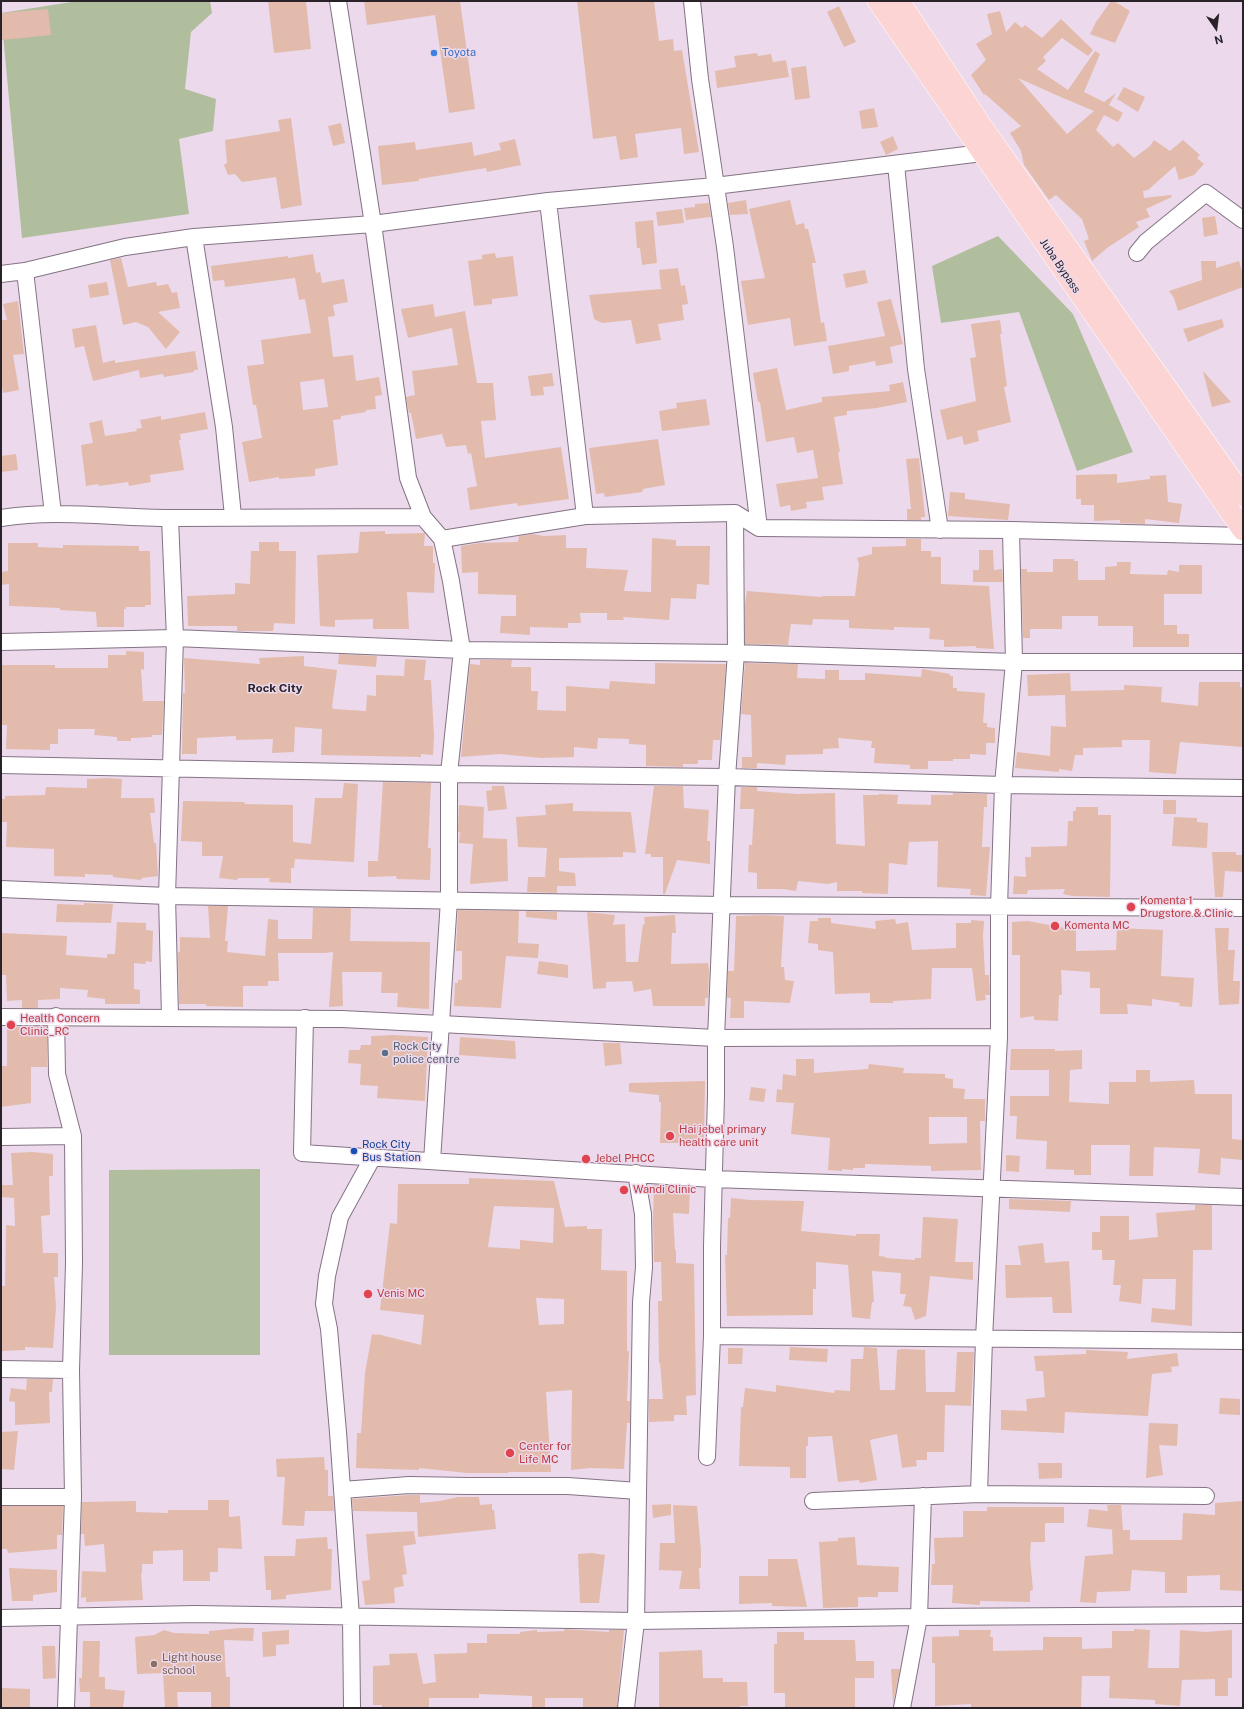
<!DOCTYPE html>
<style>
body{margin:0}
#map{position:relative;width:1244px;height:1709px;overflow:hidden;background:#ecdaec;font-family:"Public Sans",sans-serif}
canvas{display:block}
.frame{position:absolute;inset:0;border:2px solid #292229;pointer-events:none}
.north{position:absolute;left:1196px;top:8px;width:40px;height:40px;-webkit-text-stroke:3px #ecdaec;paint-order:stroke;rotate:166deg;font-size:11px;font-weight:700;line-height:16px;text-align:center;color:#292229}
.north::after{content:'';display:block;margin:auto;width:14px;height:18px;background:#292229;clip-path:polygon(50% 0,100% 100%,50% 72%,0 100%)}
</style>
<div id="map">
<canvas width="1244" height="1709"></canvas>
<div class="frame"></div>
<div class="north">N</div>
</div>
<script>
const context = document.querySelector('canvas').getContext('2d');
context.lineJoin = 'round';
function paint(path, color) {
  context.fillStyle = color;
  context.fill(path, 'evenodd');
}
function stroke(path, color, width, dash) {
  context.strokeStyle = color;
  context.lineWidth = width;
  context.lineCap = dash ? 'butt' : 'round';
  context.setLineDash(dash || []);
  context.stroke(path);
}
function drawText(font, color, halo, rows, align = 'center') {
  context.font = font + ' "Public Sans",sans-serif';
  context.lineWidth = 3;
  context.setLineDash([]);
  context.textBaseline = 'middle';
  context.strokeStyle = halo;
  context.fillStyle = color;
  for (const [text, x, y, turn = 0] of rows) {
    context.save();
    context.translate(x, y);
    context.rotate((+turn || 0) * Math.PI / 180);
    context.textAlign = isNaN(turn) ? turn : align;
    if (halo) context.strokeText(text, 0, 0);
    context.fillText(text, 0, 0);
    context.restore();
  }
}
paint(new Path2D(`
 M78,1H210L212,13L191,32L185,89L216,99L213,131L179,139L189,214L22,238L1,13Z
 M998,236L1073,314L1133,452L1077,471L1019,312L941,323L932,266Z
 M260,1169V1355H109V1170Z`), '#b1be9e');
paint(new Path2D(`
 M268,1H306L311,49L274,53Z
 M364,1H460L475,109L449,113L435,15L367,25Z
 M577,1H654L659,41L673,39L674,51L682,50L699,152L684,154L681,128L635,134L638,157L620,160L616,136L593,139Z
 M1111,1H1114L1130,11L1115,43L1090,34L1096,22Z
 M839,6L856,42L844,47L827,12Z
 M48,9L51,35L2,40L1,13Z
 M1000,11L1006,32L1015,22L1022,28L1025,25L1042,38L1061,19L1093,50L1088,56L1062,38L1043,57L1046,61L1037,69L1068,90L1095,51L1100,54L1084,92L1104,102L1116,93L1109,105L1123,113L1118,122L1104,115L1096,130L1113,147L1118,143L1134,158L1150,146L1154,140L1170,151L1183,140L1200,155L1197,158L1204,164L1194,175L1179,180L1175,166L1148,190L1143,191L1144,198L1171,195L1172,197L1146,209L1150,217L1136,222L1139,227L1107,248L1092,261L1084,241L1089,239L1082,219L1056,195L1049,200L1024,165L1021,151L1010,133L1021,126L985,94L984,95L971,75L986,60L976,44L992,34L987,14ZM1018,78L1063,98L1094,111L1067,134Z
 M757,53L758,56L771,54L773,62L786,60L789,77L717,88L715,71L736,67L734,56Z
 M806,66L810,98L795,100L791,68Z
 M1124,87L1145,97L1138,112L1117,99Z
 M874,108L878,127L862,129L859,111Z
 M291,118L302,205L281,209L276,177L242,182L235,174L228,175L224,165L227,163L225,140L280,131L278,120Z
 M341,123L345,143L333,146L328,126Z
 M893,136L898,149L886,155L880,142Z
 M515,139L521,165L487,172L486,168L419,179V181L382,185L378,146L415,142L416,150L472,142L474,156L501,150L499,143Z
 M746,200L748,214L730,215L728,203Z
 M790,200L796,225L804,223L805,229H808L816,263H812L821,323L824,322L827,341L794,346L790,318L748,325L741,281L765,278L749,209Z
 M709,203L711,217L686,220L684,208L695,207V204Z
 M682,209L684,223L658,226L656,212Z
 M1215,216L1218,234L1204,237L1202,218Z
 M653,220L657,263L642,265L640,248H637L635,222Z
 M495,253L496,258L513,256L518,296L492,299V304L474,306L468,261L482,259V255Z
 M313,254L316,273L320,272L322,283L344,279L348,302L333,305L335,316L328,317L333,357L353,355L356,381L379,377L382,395L375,396L376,409L366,410V412L341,416V419L333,420L338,465L315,469V476L279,479V477L249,482L242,442L262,438L256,405H253L247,366L264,364L261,340L311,333L305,299L299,300L295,278L225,287L224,280L213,281L211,266L288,256V258ZM324,379L328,407L303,410L300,382Z
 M121,258L128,287L156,282L157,286L168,284L172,293L177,292L180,308L158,312L180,332L166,349L148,327L136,322L123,325L110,260Z
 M1201,261H1216V268L1239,261L1243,274V287L1178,311L1174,298L1169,291L1202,280Z
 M678,268L681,286L685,285L688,304L682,305L684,320L658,324L661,340L636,344L631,320L602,323L594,319L589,295L661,289L659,270Z
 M865,270L868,283L846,288L843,274Z
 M107,282L109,295L90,298L88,285Z
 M891,299L903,344L890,347L893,363L876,366L875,361L849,366V371L833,374L828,346L885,336L877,302Z
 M18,301L24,354L13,355L19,390L3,393L1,381V320H7L3,304Z
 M433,304L435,317L465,311L477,383H493L496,420L481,421L485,458L561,447L569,499L518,506L517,503L470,510L467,488L477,486L471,453L468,454L466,445L446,447L442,434L416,439L411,413H409L406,397L415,395L412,371L458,365L452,328L408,338L401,309Z
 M1222,319L1224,327L1188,342L1183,329Z
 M1000,320L1002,334H1000L1007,386L1004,387L1011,422L977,431L979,441L964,445L962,436L947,440L940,410L976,401L970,358L976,357L971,324Z
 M96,325L103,363L115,360V363L195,351L198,370H194V372L164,377L163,374L140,378L139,370L93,381L84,346L75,348L72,329Z
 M777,368L786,410L822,402V397L890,391L889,385L903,382L907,402L877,408L847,411V415L834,417L840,452H838L843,484L822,487L824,500L806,502L807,508L791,511L790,505L780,507L776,484L818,478L813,450L797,453L794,437L766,442L760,402H758L753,373Z
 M1203,371L1231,402L1212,407Z
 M552,373L554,386L543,387L544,395L531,396L528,376Z
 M706,399L710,425L662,431L659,411L677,408L676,403Z
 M205,412L208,429L180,434L181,440H179L184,470L150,475L151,482L129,486L128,482L99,486L98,484L86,486L81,445L93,443L89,423L102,420L105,436L137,431L136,429L142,428L140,420L161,416V420Z
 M658,439L665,485L643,489L642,492L605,497L604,493L596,494L589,448Z
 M16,454L18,470L1,472V456Z
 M919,458L925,517H921V520H907V509H911L906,459Z
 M1117,474V483L1150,479V476L1166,475L1168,502L1182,504L1179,523L1145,519V524L1120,523V520L1094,521V505H1081V499H1076V475Z
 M950,492L965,493V499L1010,504L1008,520L948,516Z
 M385,531V534L425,533L424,546H433V563H435L434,593L407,592L409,629H373V619L335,620V627L320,626L317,555L358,553L360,532Z
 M533,534L544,536L566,535V548H587L586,568L628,570L624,591L651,592L652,538L676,540V546H710L709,585L697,584L696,599L671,598L669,620L623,617L624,620H607V613H580L581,623H568V628L530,627V635L500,633L501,616H516V595L478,594V572L462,573L461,546L479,543L518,542L519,536Z
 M906,539H921V551H931V557H941V584L989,586L994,649L976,648V646L944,647V640L929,639L930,628L894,627V630L849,628V620L813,619L812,625L791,624L788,645L745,644V605L747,591L822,597V596H855L859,564L857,558L872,554V547L906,546Z
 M259,542H279V551H296L295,624L274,623L273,631H237V626H188L187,596L235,594V583L250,584L251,551H259Z
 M8,543H38V547L63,548V545L139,546V551H150L151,605H145V607H126V609H124V627H97L96,612L60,610V608L9,606V584L1,585V572L8,571Z
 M979,550H993L994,570L1002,569L1003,582H973V570H979Z
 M1053,559H1074V561H1078V580H1105V567L1117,566V562H1131L1130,574L1167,575L1168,570L1179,572V565H1202V594H1164V625H1177V634H1189V647H1133V626H1098V616H1062V629H1030V638H1023L1021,569H1027V572H1053Z
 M126,651L144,652V670L141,669L143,701H164L162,735H152V737L131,738V741H117V737L94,735L95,729H58V744H50V750L6,749L7,725H1V665H55V668H108V655H126Z
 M339,654L377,656L376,667L338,664Z
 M304,656V666L337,670L332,707L334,709L366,711L367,695L376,696V675L404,676L405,659L426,660L424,680H431L434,736L433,755L421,754V757L321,755L322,729L295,727L294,752L272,753L273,739L236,740V736L197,738V754H182L183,693H185L184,658L260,664L259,658Z
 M480,660H512L511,667H531V691H538L537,710L566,711V686L609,689L610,681L655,684V663L726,664L720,740H713L712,760H698V764H683V767L646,766V745L629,744V739L598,738L597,749L574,747V757L541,758L500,754L461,757L470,664L480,665Z
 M745,663L798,664L797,678L825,679V670H839V680H865V673L921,677L922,669L950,674V676H953V688H957V691L985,693L983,723H987V727L995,728V743H986V755L970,754V759H953V761H928V769H910V765L874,763L875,748H871L872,741L838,738L839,748L823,749V754L786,755L785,765L757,763V768H742V757H752L751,715L741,714Z
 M1070,673L1071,691L1124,690V685L1162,687L1161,702L1198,706L1199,682H1240V687L1243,688V747L1180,742L1176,774L1149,772L1150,740H1122V747L1083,748V755H1075L1072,771L1059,769V772L1015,768L1017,752L1050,756L1051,726L1066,727L1065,695L1028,696L1027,675Z
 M107,778L122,779L121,798H154L155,813H150L154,843H156L158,876L142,878L141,880L113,877V875L85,874V877L54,876V849L6,847L7,822H1V799H5V796L45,795L46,787L87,788V779Z
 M383,782L431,783L428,848H431L430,880L397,879L396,876L368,877V861H378Z
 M344,783L358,784L354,862L295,859L294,868H291V883L269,882L270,878H238L237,880L219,878L223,856H202V842L181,841L183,801L245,802L244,804L293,805V842L311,844L315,798H342Z
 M492,786H504L507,809L488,811L486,791L492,790Z
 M654,786H683L684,808L709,810L707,841H710V864L677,860L665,894H663V857H651V854H645Z
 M741,787H757V791L797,794L835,793L836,844L865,846L863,795H879V794L898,795L897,804L931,805V795H953V793L987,794V807H984L982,847H990L986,896L970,895L971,889L937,887L938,841L909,842L907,865L889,863L888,894L862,893V891H837V882L828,884L798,881L796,891L783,889H757V873L748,872L749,845H752L754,809H740Z
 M1163,800H1176V814H1163Z
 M573,803V811L631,812L636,853L623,852V857L559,858V871L575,873L576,886H557V893L527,892L528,877H545L547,848L518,847L516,817L546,815L545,805Z
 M459,805L484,807L483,838L507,839L508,881L470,884L473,844L459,843L460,832H458Z
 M1076,807H1098V815H1111L1110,897L1072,896L1063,894L1065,889L1028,890L1027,894H1013L1014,876L1026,877L1025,857H1031V847L1067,846L1068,821H1073V811H1076Z
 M1174,817L1197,818V822L1208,823L1207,848L1172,846Z
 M1212,852H1236V855H1243V872L1225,871L1223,897H1215Z
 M84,903L113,904L111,923L56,922L57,904L84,905Z
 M208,906H228L225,941H228L227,952L265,956L268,919L278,920V939H312L313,908H351L350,941L430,942L429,1009L397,1007L398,993H381L382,972H342L343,1006L329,1007L333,952L325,953H278L279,981H268V986H243V1007L206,1006V1004H179L178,952H180V937L210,938Z
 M458,910L519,911L518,943L539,944L538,958L506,956L501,1008L454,1006L455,983H458V980H462V951H456Z
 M526,911L557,912V920L526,917Z
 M587,912L615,915L613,925L625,924L626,962H638L643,924H645L644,917L675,915L676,933H672L671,964L708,963L709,970L708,998H705V1006H653L651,989L634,992L632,981L606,982V988L593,989Z
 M764,915L784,916L781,967H784L785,980L794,981L790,1003L744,1001V1018H730L731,998H727L728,971H734L736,916Z
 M818,918H831V923L876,929L875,921L895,919L896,924L908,922L912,950L956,948V923H971V920L984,921L983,936L985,975H989L990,995H985L986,1000L976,1001L972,968H932L931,999L893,1001V1003H870V993L835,994L833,952L818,950V944L808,943L810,921H818Z
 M1028,921L1076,930V951L1116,950L1117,928L1163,930L1161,976L1194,978L1192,1007L1179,1006L1180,1003L1152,999V1006L1127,1004L1128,1014H1100V988H1090V972L1061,970L1062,995H1059L1058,1021L1034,1020V1016L1020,1018V955H1012V922Z
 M117,922L146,923V930L153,931L152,962L146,961L145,964L134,963V989L140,990V1004H105V999L87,997L88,990L60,988V999L38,1000V1008H22V1000L7,1001L6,975H1V933L67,936L66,955L107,958V954H115Z
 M1215,928H1229L1228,950H1235L1233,981H1240L1239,1004L1219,1005Z
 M539,961L568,965V978L537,974Z
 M21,1027H47V1067H31V1103L1,1107V1066H7V1028Z
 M393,1035L428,1037L425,1101L377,1098L378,1086L360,1085L361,1064L348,1063L349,1050H360L361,1045H371V1036Z
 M460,1037L515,1041L516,1059L459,1055Z
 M603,1043H620L622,1064L605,1066Z
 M1011,1049H1055V1051L1082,1050V1069L1070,1070L1069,1102L1109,1104V1082H1136V1070H1150V1082L1194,1080L1195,1094H1232V1139L1243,1140V1160L1221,1158L1220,1175L1198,1173L1200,1149L1154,1147L1153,1176H1129L1130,1145H1091V1175H1074V1170L1046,1169L1047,1141L1016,1139L1017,1116H1010V1096H1049V1070H1010Z
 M796,1059H814V1073L868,1069L869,1064L904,1068L903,1073L945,1074V1078L953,1079V1088L965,1089L964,1099H985V1121H980L981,1170L931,1171V1166L865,1164V1168H853V1170L842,1169V1171L828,1170L830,1138L791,1134L794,1103L776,1102L777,1089L782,1090L783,1074L796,1076ZM929,1117H967V1143L929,1144Z
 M705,1081L704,1143H660L661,1102H659V1095L629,1092V1083Z
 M751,1087L766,1089L764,1102L749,1100Z
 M32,1152L53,1154V1176H49L50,1215L41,1216L43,1253H58V1277H54L56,1307L53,1348L25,1347V1350L1,1351V1286H5L6,1225L15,1226L14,1198L1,1197V1185H13L11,1153Z
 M1006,1155L1020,1156L1019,1172L1006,1171Z
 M469,1178L554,1181L565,1227L587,1226V1229H602L601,1270L627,1271V1351H629L627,1401H630V1423H627L624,1469L590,1468L571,1470L572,1390L546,1392L551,1472H508V1473H467L419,1468V1470L356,1468L357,1433H361L365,1373L372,1334L377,1335V1334L421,1345L424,1315L380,1310L390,1223L397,1224L398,1184H469ZM494,1206L554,1208L553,1243L520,1240V1249L488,1247ZM536,1298L564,1299V1324L539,1325Z
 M654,1185L690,1187L689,1214L673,1213L675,1250H676V1263L694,1264L696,1395L686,1396L687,1415H674V1421L649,1422V1399H663L660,1363H659L658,1301H662L661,1262H654L653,1220Z
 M731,1198L750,1200L804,1201L801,1231L856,1236V1234H880L879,1256L886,1257V1258L915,1260V1258H921L923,1217L958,1219L955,1262H973V1280L930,1276L926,1316L915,1320L911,1307L903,1306L906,1294H900L901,1273L872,1271L874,1302H872L870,1319L852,1317L848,1265L816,1262V1289H813V1315L727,1316L725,1255H727L728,1218H730Z
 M1009,1199L1071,1201L1070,1212L1009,1209Z
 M1195,1205H1212V1250H1193L1192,1326L1151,1322L1152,1308L1175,1310L1176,1279H1143L1141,1304L1119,1301L1121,1285H1113L1115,1260H1102V1250H1092V1232H1100V1216H1129V1240L1158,1237L1156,1213L1195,1210Z
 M1043,1243L1045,1263L1069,1261L1072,1313H1053L1052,1297L1006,1298L1005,1265H1021L1018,1246Z
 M790,1347L828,1349L827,1362L789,1360Z
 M864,1347L877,1348L880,1390H895L897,1350L903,1349L925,1350L926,1392H955L957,1352H974L971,1406L945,1405L944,1452H927V1460H916L917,1466L902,1468L897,1434L870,1440L877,1480L860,1483L859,1480L838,1482L832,1436L808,1437V1446H806V1478H790V1467L739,1466L741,1407H743L745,1388L776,1392V1385L834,1393L835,1390L850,1391L851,1359H863Z
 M728,1348H743L742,1364H728Z
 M1086,1350L1128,1352L1127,1359L1177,1353L1179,1366L1171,1367L1172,1372L1152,1374L1148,1416L1065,1412L1064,1433L1001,1430V1410L1027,1411L1026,1399L1045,1397L1043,1371H1036L1034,1356L1086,1354Z
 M27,1379H53L52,1392H49L50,1423L15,1425V1402L9,1401L11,1388L26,1390Z
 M1220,1398L1240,1399V1415L1219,1414Z
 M1149,1423L1178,1424L1177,1446L1159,1445L1163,1475L1146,1478Z
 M18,1431L14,1470L1,1469V1432Z
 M324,1457L325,1470H328V1496H333L334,1511H305L304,1526L282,1525L285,1477H277L276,1459Z
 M1038,1463H1062V1478L1039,1479Z
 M409,1495H420V1503L440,1501L458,1497H479L480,1505L492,1504V1510H494L496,1529L418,1537L417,1512L353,1511L352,1499Z
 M208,1500H229V1517L240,1516L242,1549L218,1548V1572H210V1581H183V1550L153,1551V1564H142V1573H141L143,1600L86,1602V1597L81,1598L82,1571L106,1572L104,1544L85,1546L84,1534H81L82,1502L136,1501V1512L168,1513V1510H208Z
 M1243,1501V1591L1220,1590V1575L1187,1576V1593H1165V1572L1132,1570L1130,1591L1097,1592L1096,1603L1080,1602L1085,1556L1113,1554L1112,1530H1117L1087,1527L1089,1509L1108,1511L1107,1505H1121L1123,1530H1130V1540H1181L1182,1539L1183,1513L1215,1515V1503Z
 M671,1504V1515L653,1518L652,1505Z
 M673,1505L697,1506L701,1551V1568H699L700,1589H679L682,1571L659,1570L660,1543H675Z
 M1,1506H63L62,1535H57V1549L8,1553L7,1549H1Z
 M987,1507H1064V1523H1045V1542H1031L1030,1557L1033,1590L1030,1591V1602L980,1601V1605L952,1603L953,1585H931L932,1564H935L934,1538L963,1537V1511H987Z
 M414,1531L416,1544L403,1546L407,1574L402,1575L404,1586L394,1588L395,1603L365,1605L362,1581L370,1580L366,1534Z
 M327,1537L328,1549H332L331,1590L286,1595V1599L271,1600V1590H266L264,1556H295L296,1539Z
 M855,1537L857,1565L899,1567L898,1592H878V1597H858V1607L823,1608L819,1542L838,1541V1538Z
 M591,1553L605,1555L599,1603H580L578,1554Z
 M768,1559H797L807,1607L772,1606V1603L739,1604V1576H768Z
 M9,1568L57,1570V1592L33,1595V1601H12Z
 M241,1628H254L253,1641L224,1640L226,1677H230V1708H211V1692H177L178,1708H165L163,1673L137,1674L135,1637L154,1635L164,1630L174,1633L209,1634V1631Z
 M564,1629L609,1632V1630H624L617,1708H583V1698H545V1708H532V1696L479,1694V1698H429V1708H382V1705H373V1666L390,1665L389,1654L417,1653L423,1684L436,1682L434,1654L467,1653V1643H487V1634H520V1632L537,1630V1632L565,1631Z
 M1134,1629L1150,1630L1148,1668H1179L1180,1630L1205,1632L1232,1630V1678H1228V1696H1215V1679L1182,1680L1180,1706L1155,1704V1700L1109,1698L1110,1676H1082L1081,1708H971V1704L935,1706V1663H932V1637L959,1636V1630H991L990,1637H993V1651L1043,1650V1637H1082V1649L1112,1648V1631H1134Z
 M289,1630V1644L276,1645V1656L263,1657L262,1632Z
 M777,1632H804V1640H855L856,1661H874V1678H855V1708H785V1693H774V1644H777Z
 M83,1641H100L99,1677H105V1689L125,1691L123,1708H90V1692H80L79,1678H82Z
 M42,1646H55L56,1678L43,1679Z
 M702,1650L703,1678H723V1682H747L748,1706H740V1708H659V1652Z
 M891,1669H900L893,1704Z
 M1,1688L30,1689V1708H1Z`), '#e2bbac');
const minor = new Path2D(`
 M338,1L373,224L408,478L423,517L442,539L451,581L462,650L449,774V900L432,1161
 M692,1L700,79L725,247L759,528
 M896,164L916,369L940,530
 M548,201L585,516
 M194,237L224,427L233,516
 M1137,253L1146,242L1206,193L1243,220
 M25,271L53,514
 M1,274L25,271L125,247L194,237L373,224L548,201L715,186L982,153
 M1,518C57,509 114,518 171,518C255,517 339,517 423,517
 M170,518L175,638L167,896L170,1017
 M442,539L585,516L735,513L759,528L1011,530L1243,536
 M1,642L175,638L462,650L736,653L1014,662H1243
 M1,765L449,774L727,777L1003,785L1243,788
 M1,889L167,896L722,905L1243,908
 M56,1016L57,1074L73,1136L74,1263L71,1370L73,1497L66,1708
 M1,1017L342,1019L716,1038L999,1037
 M305,1018L302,1153L713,1179L1243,1197
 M1,1137L73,1136
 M712,1336L1243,1341
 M1,1369L71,1370
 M707,1457L712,1336V1246L716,1095V1038L727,777L736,653L735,513
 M342,1490L409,1485L469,1486H568L638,1491
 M979,1494L984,1339L999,1037V907L1003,785L1014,662L1011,530
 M1,1497H73
 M813,1501L979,1494L1206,1496
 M1,1618L195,1614L636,1621L919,1617L1243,1615
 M352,1708L351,1617L338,1432L329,1329L324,1304L327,1276L340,1217L373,1157
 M626,1708L636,1621L641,1302L644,1267L643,1214L636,1173
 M902,1708L919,1617L923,1496`);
const major = new Path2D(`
 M878,1L1243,530
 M899,1L980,124L1243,496`);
stroke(minor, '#837383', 18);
stroke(major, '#fff', 22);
stroke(minor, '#fff', 16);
stroke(major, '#fcd4d4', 21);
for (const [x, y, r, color] of [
 [434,53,4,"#3f7fe0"],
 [1131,907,5,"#e0444e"],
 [1055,926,5,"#e0444e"],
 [11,1025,5,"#e0444e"],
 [385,1053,4,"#5c6f8a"],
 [670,1136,5,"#e0444e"],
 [354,1151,4,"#1a4fb4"],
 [586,1159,5,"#e0444e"],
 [624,1190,5,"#e0444e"],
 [368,1294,5,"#e0444e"],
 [510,1453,5,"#e0444e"],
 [154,1664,4,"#8d6e63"]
]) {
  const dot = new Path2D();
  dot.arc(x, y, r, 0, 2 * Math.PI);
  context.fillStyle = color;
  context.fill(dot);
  stroke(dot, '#ecdaec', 1.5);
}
drawText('11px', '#366cbe', '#ecdaec', [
 ["Toyota",442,53]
], 'left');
drawText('11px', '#292229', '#ecdaec', [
 ["Juba Bypass",1060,266,56]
]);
drawText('11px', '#be3a42', '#ecdaec', [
 ["Komenta 1",1140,901],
 ["Drugstore & Clinic",1140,914],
 ["Komenta MC",1064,926],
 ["Health Concern",20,1019],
 ["Clinic_RC",20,1032],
 ["Hai jebel primary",679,1130],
 ["health care unit",679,1143],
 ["Jebel PHCC",595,1159],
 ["Wandi Clinic",633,1190],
 ["Venis MC",377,1294],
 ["Center for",519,1447],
 ["Life MC",519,1460]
], 'left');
drawText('11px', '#4e5e75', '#ecdaec', [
 ["Rock City",393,1047],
 ["police centre",393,1060]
], 'left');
drawText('11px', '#164399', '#ecdaec', [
 ["Rock City",362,1145],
 ["Bus Station",362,1158]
], 'left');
drawText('11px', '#785e54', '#ecdaec', [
 ["Light house",162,1658],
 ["school",162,1671]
], 'left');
drawText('bold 12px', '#292229', '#ecdaec', [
 ["Rock City",275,688]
]);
</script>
